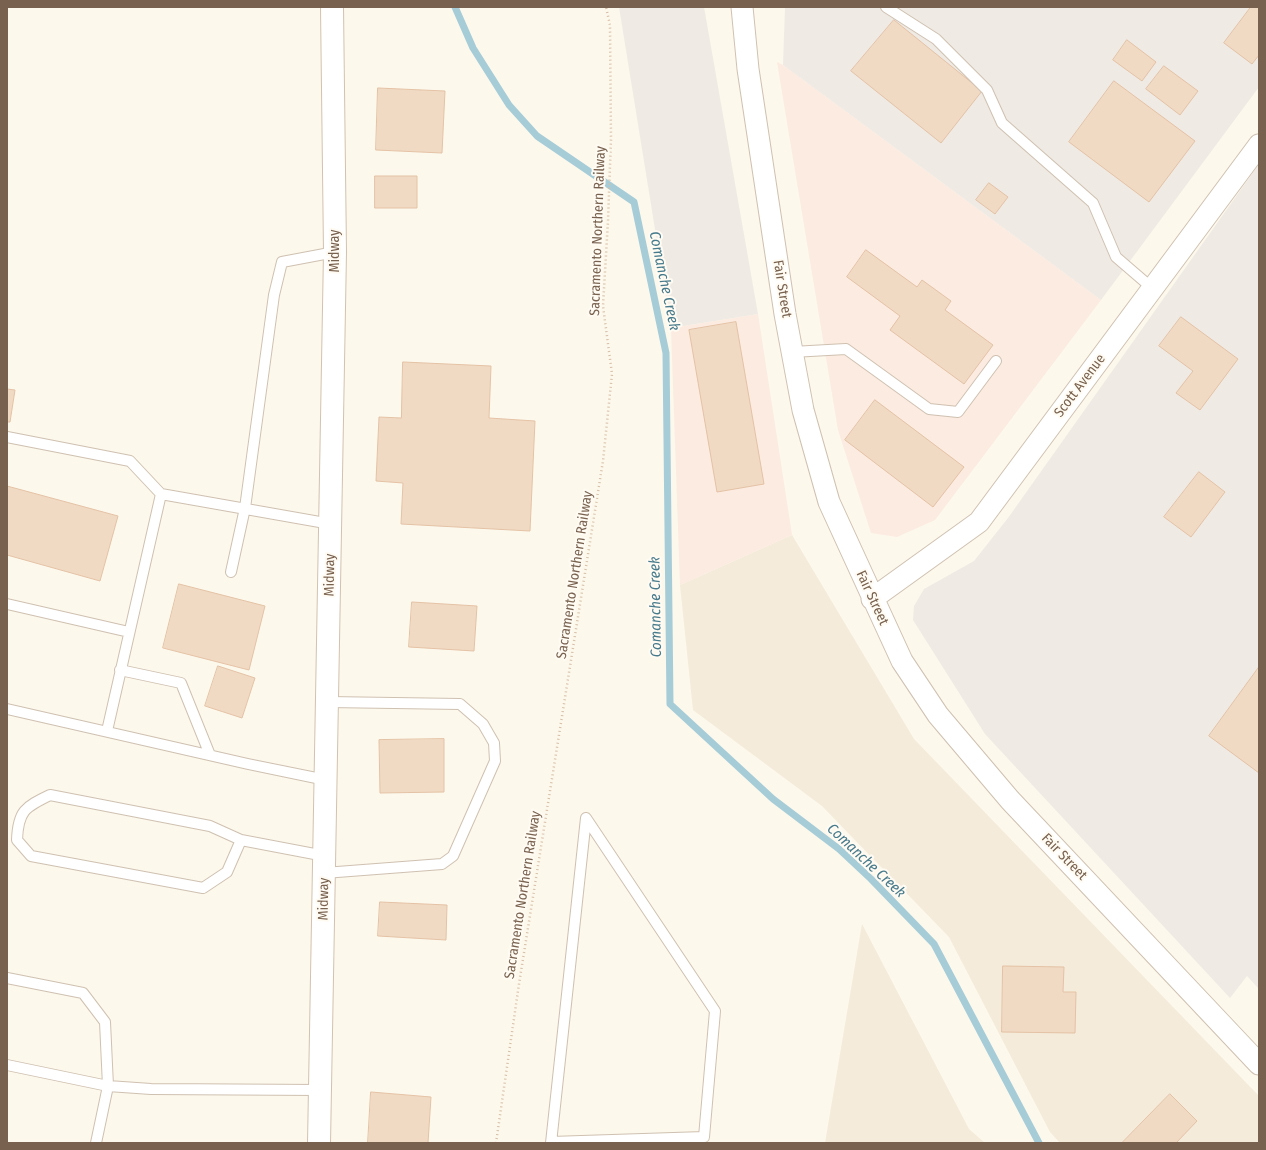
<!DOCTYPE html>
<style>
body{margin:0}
#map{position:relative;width:1266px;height:1150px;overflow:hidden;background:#fcf8ec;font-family:"Fira Sans Condensed",sans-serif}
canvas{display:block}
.frame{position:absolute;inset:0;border:8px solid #78614e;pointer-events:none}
</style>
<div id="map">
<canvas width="1266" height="1150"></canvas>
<div class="frame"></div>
</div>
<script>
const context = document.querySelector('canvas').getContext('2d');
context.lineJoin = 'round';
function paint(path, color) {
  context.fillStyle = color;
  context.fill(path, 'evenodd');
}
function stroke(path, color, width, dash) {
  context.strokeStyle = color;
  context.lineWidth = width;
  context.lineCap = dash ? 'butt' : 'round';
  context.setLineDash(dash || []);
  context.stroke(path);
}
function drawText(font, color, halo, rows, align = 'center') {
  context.font = font + ' "Fira Sans Condensed",sans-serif';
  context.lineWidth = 4;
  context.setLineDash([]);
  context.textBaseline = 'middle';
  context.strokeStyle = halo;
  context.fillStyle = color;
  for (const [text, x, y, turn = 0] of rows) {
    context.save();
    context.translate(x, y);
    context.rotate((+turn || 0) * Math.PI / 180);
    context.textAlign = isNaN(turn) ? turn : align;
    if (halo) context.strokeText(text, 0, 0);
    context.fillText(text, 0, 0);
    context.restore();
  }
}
paint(new Path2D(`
 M792,535L914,739L1259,1096V1143H1060L1050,1132L949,937L822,806L693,710L680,585Z
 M862,924L969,1129L985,1143H825Z`), '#f4ebda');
paint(new Path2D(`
 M777,62L783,65L1101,300L935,520L897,537L871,533L838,430Z
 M758,314L792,535L680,585L671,328Z`), '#fcebe1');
paint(new Path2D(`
 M619,7H704L758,314L671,328Z
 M785,7H1259V87L1101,300L783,65Z
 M1259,164V989L1247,976L1230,998L985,734L913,620L914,606L924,589L974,561L1008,518Z`), '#efeae4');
stroke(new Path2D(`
 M455,7L473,48L509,105L537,136L634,202L666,353L670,704L773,799L839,849L871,879L934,944L1039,1143`), '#a6ccd8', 7);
const building = new Path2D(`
 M1251,7H1259V55L1252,64L1224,43Z
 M894,20L982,91L941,143L851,71Z
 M1127,40L1156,62L1142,81L1113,60Z
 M1164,66L1198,91L1180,115L1146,89Z
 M1114,81L1195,141L1149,202L1069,142Z
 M378,88L445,91L442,153L376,150Z
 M375,176H417V208H375Z
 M989,183L1008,197L995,214L976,200Z
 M866,250L917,287L922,280L951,301L945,310L993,345L964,384L890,330L900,316L847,277Z
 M1181,317L1238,359L1200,410L1176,393L1193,371L1159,346Z
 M736,322L764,484L717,492L689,330Z
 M403,362L491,366L489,418L535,421L530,531L401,524L403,483L376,481L379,417L401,418Z
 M7,389L15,390L10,422H7Z
 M875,400L964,467L933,507L845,440Z
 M1199,472L1225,492L1191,537L1164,517Z
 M7,486L118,516L100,581L7,555Z
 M179,584L265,606L249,670L163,648Z
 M412,602L477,606L474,651L409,647Z
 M218,666L255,678L242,718L205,706Z
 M1259,667V773L1209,736Z
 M444,739V792L380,793L379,740Z
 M380,902L447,905L446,940L378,936Z
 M1003,966L1064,967L1063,992H1076L1075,1033L1002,1032Z
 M371,1092L431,1097L428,1143H368Z
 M1170,1094L1197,1121L1176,1143H1122Z`);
paint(building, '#f1dac4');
stroke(building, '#e4c2a5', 1);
const service = new Path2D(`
 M886,7L936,39L987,90L1002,123L1093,203L1116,257L1152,288
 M792,352L846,349L929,409L958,412L996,361
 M7,437L130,461L161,494L331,524
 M231,572L245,508L274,295L282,262L335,252
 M7,604L129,632
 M120,670L181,683L210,755
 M7,709L248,764L326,780
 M107,731L161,494
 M241,840L227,872L203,888L31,856L17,840C18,811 25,807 50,795L210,826L241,840L325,856
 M324,873L442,864L453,856L495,761L494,743L483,724L460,704L328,702
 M7,978L83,993L105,1022L108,1086L96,1143
 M7,1065L108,1086L151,1089L320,1090
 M551,1143L586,818L715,1011L704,1137L551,1142`);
const minor = new Path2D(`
 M742,7L748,69L785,314L803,410L829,502L902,661L938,715L1010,800L1259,1064
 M872,599L979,522L1259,145`);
const secondary = new Path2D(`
 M319,1143L335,252L332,7`);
stroke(service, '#cfc1b1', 12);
stroke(minor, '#cfc1b1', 23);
stroke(secondary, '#d2c2af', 24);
stroke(new Path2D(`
 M496,1143L519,984L603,461L612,374L603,306L608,221L611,139L610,25L606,7`), '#d7bea6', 2.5, [1, 3]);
stroke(service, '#fff', 10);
stroke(minor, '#fff', 21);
stroke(secondary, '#fff', 22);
drawText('14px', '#78614e', '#fffbf3', [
 ["Sacramento Northern Railway",598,231,-88],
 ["Midway",335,251,-90],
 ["Fair Street",782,289,81],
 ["Scott Avenue",1080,386,-53],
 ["Midway",330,575,-89],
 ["Sacramento Northern Railway",575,575,-81],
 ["Fair Street",872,598,65],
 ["Fair Street",1064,857,46],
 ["Sacramento Northern Railway",523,895,-81],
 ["Midway",324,899,-89]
]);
drawText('italic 15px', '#477a8b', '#fffbf3', [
 ["Comanche Creek",664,281,78],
 ["Comanche Creek",656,607,-91],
 ["Comanche Creek",866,861,43]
]);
</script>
